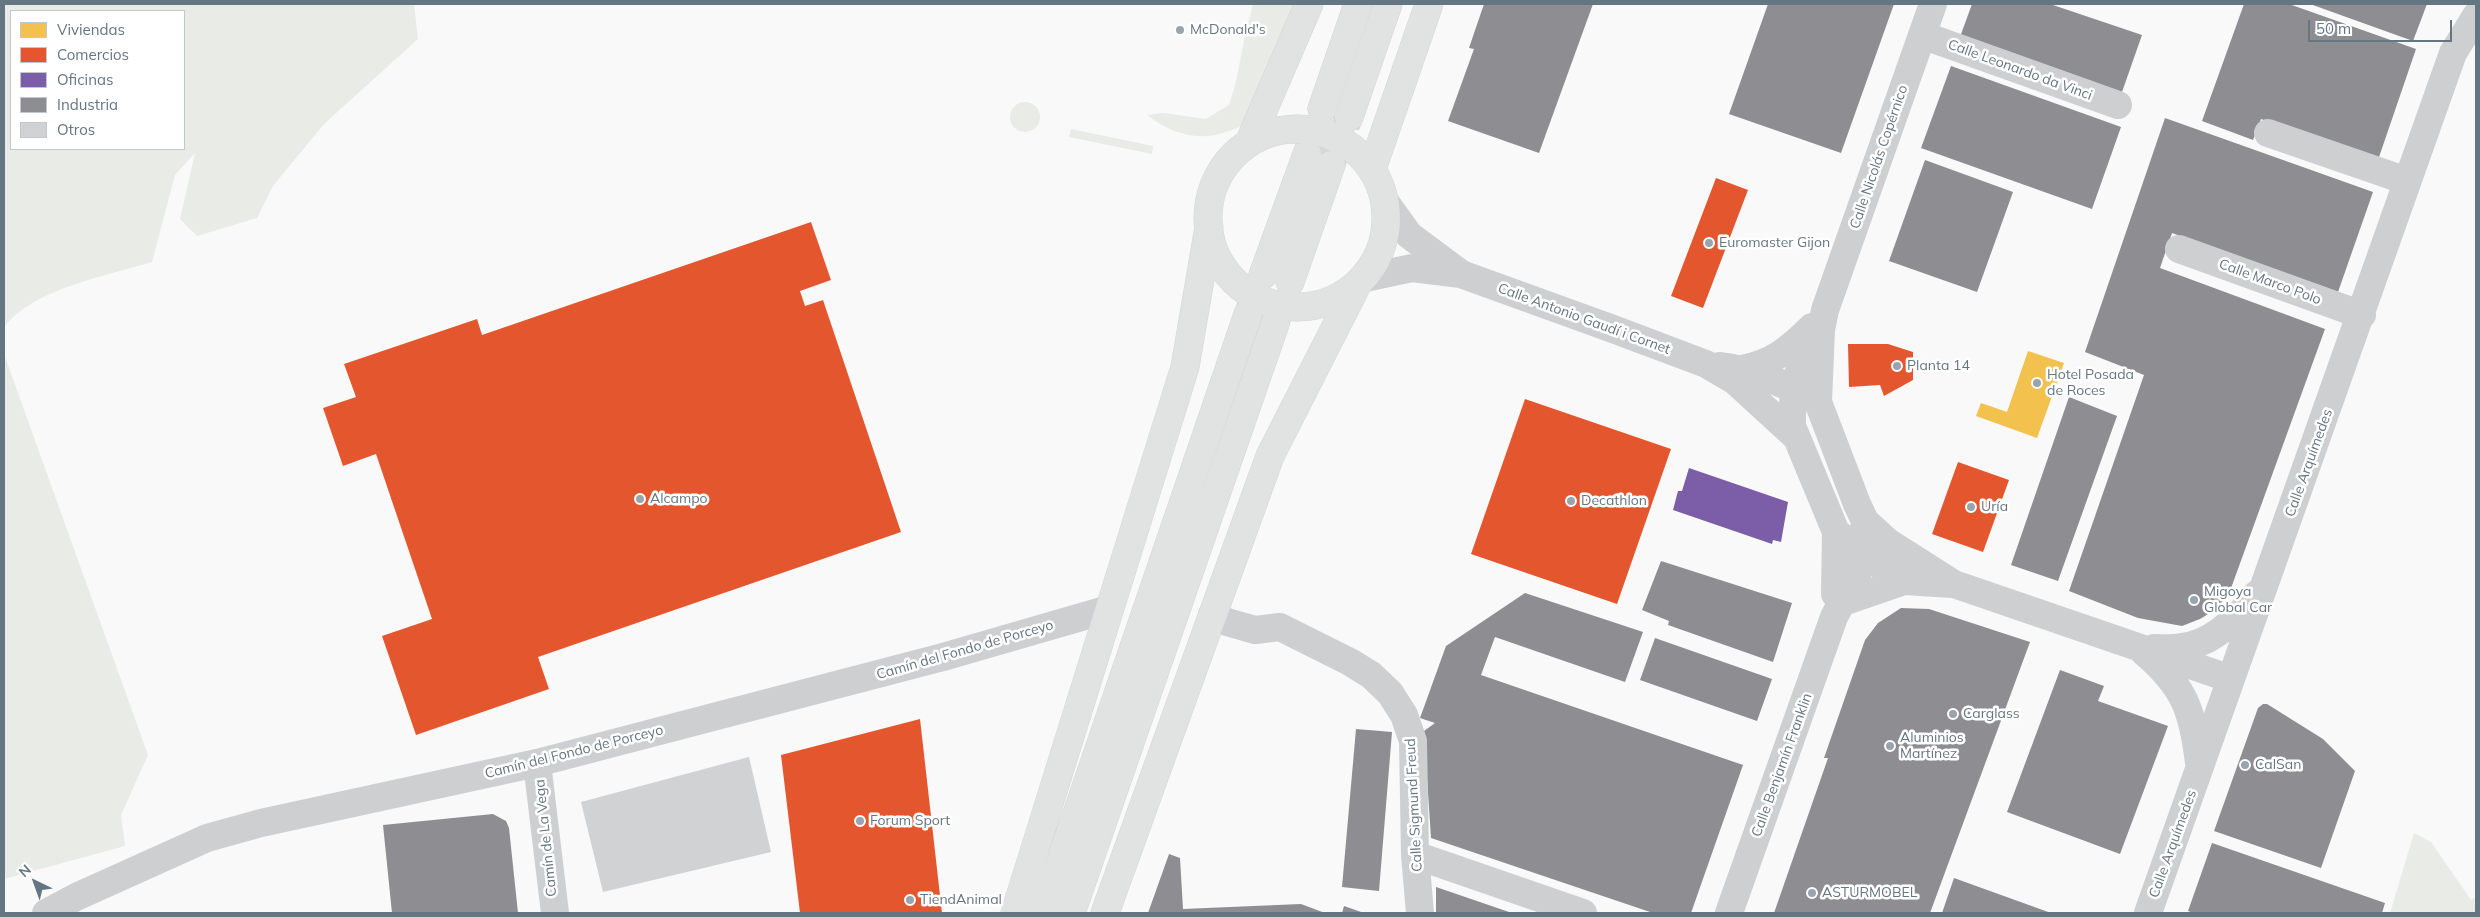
<!DOCTYPE html>
<meta charset="utf-8">
<style>
body{margin:0}
#map{position:relative;width:2480px;height:917px;overflow:hidden;background:#f9f9f9;font-family:Mulish,sans-serif}
canvas{display:block}
.frame{position:absolute;inset:0;border:5px solid #657683;pointer-events:none}
.legend{position:absolute;left:10px;top:10px;width:175px;height:140px;box-sizing:border-box;background:#fff;border:1px solid #c1c8cd;margin:0;padding:6px 9px;list-style:none;font-size:15px;color:#657683}
.legend li{display:flex;align-items:center;gap:10px;height:25px}
.legend b{width:25px;border:1px solid #c1c8cd}
.north{position:absolute;left:10px;top:857px;width:50px;height:50px;-webkit-text-stroke:4px #fff;paint-order:stroke;rotate:318deg;font-size:14px;font-weight:700;line-height:20px;text-align:center;color:#657683}
.north::after{content:'';display:block;margin:auto;width:18px;height:22px;background:#657683;clip-path:polygon(50% 0,100% 100%,50% 72%,0 100%)}
.scale{position:absolute;left:2308px;top:20px;width:144px;height:22px;box-sizing:border-box;border:2px solid #657683;border-top:0;padding-left:6px;font-size:15px;line-height:18px;white-space:nowrap;color:#657683;-webkit-text-stroke:4px #fff;paint-order:stroke}
</style>
<div id="map">
<canvas width="2480" height="917"></canvas>
<div class="frame"></div>
<ul class="legend">
<li><b style="height:14px;background:#f2c14e"></b>Viviendas</li>
<li><b style="height:14px;background:#e4572e"></b>Comercios</li>
<li><b style="height:14px;background:#7b5ea7"></b>Oficinas</li>
<li><b style="height:14px;background:#8d8d92"></b>Industria</li>
<li><b style="height:14px;background:#d0d2d3"></b>Otros</li>
</ul>
<div class="north">N</div>
<div class="scale">50 m</div>
</div>
<script>
const context = document.querySelector('canvas').getContext('2d');
context.lineJoin = 'round';
function paint(path, color) {
  context.fillStyle = color;
  context.fill(path, 'evenodd');
}
function stroke(path, color, width, dash) {
  context.strokeStyle = color;
  context.lineWidth = width;
  context.lineCap = dash ? 'butt' : 'round';
  context.setLineDash(dash || []);
  context.stroke(path);
}
function drawText(font, color, halo, rows, align = 'center') {
  context.font = font + ' Mulish,sans-serif';
  context.lineWidth = 5;
  context.setLineDash([]);
  context.textBaseline = 'middle';
  context.strokeStyle = halo;
  context.fillStyle = color;
  for (const [text, x, y, turn = 0] of rows) {
    context.save();
    context.translate(x, y);
    context.rotate((+turn || 0) * Math.PI / 180);
    context.textAlign = isNaN(turn) ? turn : align;
    if (halo) context.strokeText(text, 0, 0);
    context.fillText(text, 0, 0);
    context.restore();
  }
}
paint(new Path2D(`
 M4,4H414L418,39L324,124L273,186L257,218L197,236L180,219L195,153L175,175L152,262C109,275 29,290 4,328ZM11,11H184V149H11Z
 M1253,4H1298C1286,30 1259,110 1241,126C1237,129 1230,130 1226,132C1197,142 1170,133 1147,115L1163,113L1206,119L1229,105L1236,82L1245,35Z
 M1010 117a15 15 0 1 1 30 0a15 15 0 1 1-30 0Z
 M1071,129L1153,146L1152,154L1069,137Z
 M4,354L148,755L121,815L125,846L4,879Z
 M2414,833L2431,842L2471,900L2476,897V913H2390Z`), '#e8ebe6');
paint(new Path2D(`
 M2028,351L2064,363L2037,438L1976,416L1981,403L2007,412Z`), '#f2c14e');
paint(new Path2D(`
 M1716,178L1748,190L1703,308L1671,296Z
 M811,222L831,280L800,291L805,306L823,300L901,532L538,657L549,689L416,735L382,636L432,619L376,454L343,466L323,408L356,397L344,364L477,319L482,335Z
 M1848,344H1888L1913,352V380L1884,396L1880,385L1849,387Z
 M1525,399L1671,449L1617,604L1471,554Z
 M1958,462L2009,480L1983,552L1932,534Z
 M920,719L942,913H800L781,755Z`), '#e4572e');
paint(new Path2D(`
 M1689,468L1788,502L1781,542L1773,540L1772,544L1673,510L1678,491H1682Z`), '#7b5ea7');
paint(new Path2D(`
 M1484,4H1593L1539,153L1448,121L1474,49L1469,48Z
 M1768,4H1894L1841,153L1729,114Z
 M1972,4H2050L2142,35L2122,92L1960,37Z
 M2244,4H2289L2416,49L2378,160L2261,119L2253,140L2202,121Z
 M2310,4H2427L2413,41Z
 M1951,66L2121,127L2092,209L1921,148Z
 M2165,118L2373,192L2338,292L2172,233L2160,268L2325,329L2230,591L2218,608L2200,619L2182,626L2138,618L2069,591L2144,375L2085,352Z
 M1925,160L2013,192L1977,292L1889,261Z
 M2069,397L2117,416L2058,581L2011,565Z
 M1661,561L1792,603L1773,662L1668,625L1669,621L1642,610Z
 M1525,593L1643,632L1625,682L1495,637L1481,675L1743,765L1691,913H1653L1431,838L1424,731L1435,723L1420,718L1446,646Z
 M1901,608L1929,609L2030,642L1930,913H1774L1828,758H1824L1865,640L1878,623Z
 M1655,638L1772,679L1757,721L1640,680Z
 M2060,670L2104,686L2098,701L2168,726L2120,854L2007,812Z
 M2263,704H2267L2323,739L2355,771L2321,868L2214,831L2258,708Z
 M1356,729L1392,732L1379,891L1342,887Z
 M493,814L506,821L509,828L518,913H392L383,825Z
 M2212,843L2385,903L2382,913H2193L2188,911Z
 M1169,854L1180,858L1183,909L1301,904L1325,913H1148Z
 M1954,878L2051,913H1942Z
 M1436,887L1512,913H1436Z
 M1344,906L1364,913H1342Z`), '#8d8d92');
paint(new Path2D(`
 M749,757L771,852L603,892L581,802Z`), '#d0d2d3');
stroke(new Path2D(`
 M1307,154L1322,109
 M1331,165L1349,117
 M1248,314L1263,275
 M1275,324L1290,282`), '#d4d8dc', 28, [28, 14]);
const highway = new Path2D(`
 M1322,109L1358,4
 M1349,117L1388,4
 M1208 218a89 89 0 1 1 178 0a89 89 0 1 1-178 0Z
 M1249,143L1309,4
 M1372,169L1429,4
 M1263,275L1307,154
 M1290,282L1331,165
 M1015,913L1185,367L1209,227
 M1043,913L1248,314
 M1071,913L1275,324
 M1105,913L1270,456L1357,285`);
stroke(highway, '#d5d6d6', 29);
stroke(new Path2D(`
 M1933,4L1825,310L1821,330L1818,402L1857,504L1865,521L1888,542L1954,584L2231,679
 M1922,35L2118,105
 M2268,133L2407,181
 M1386,203L1409,235L1460,273
 M2179,249L2362,315
 M1365,278L1412,268L1461,274L1613,329L1706,364L1735,381L1795,436
 M1810,336C1800,366 1791,395 1792,426L1836,532L1862,553L1904,581L1952,584
 M1719,366C1751,370 1782,382 1810,398
 M1742,369C1773,363 1790,349 1812,327
 M1835,594L1836,532
 M1843,602L1904,581
 M1212,615L1227,622L1255,630L1280,627L1350,662L1371,675L1390,693L1404,715L1413,741L1415,855L1420,913
 M2154,648C2163,648 2173,649 2182,647C2212,644 2239,617 2257,594
 M2145,653C2185,687 2193,712 2199,763
 M537,763L555,913
 M1415,855L1583,913
 M46,913L76,897L207,838L261,823L537,763L943,657L1109,609
 M1729,913L1834,617L1860,568L1865,521
 M2148,913L2453,53L2476,16`), '#cecfd0', 28);
stroke(highway, '#e1e2e2', 28);
for (const [x, y, r, color] of [
 [1180,30,5,"#99a4ac"],
 [1709,243,5,"#99a4ac"],
 [1897,366,5,"#99a4ac"],
 [2037,383,5,"#99a4ac"],
 [640,499,5,"#99a4ac"],
 [1571,501,5,"#99a4ac"],
 [1971,507,5,"#99a4ac"],
 [2194,600,5,"#99a4ac"],
 [1953,714,5,"#99a4ac"],
 [1890,746,5,"#99a4ac"],
 [2245,765,5,"#99a4ac"],
 [860,821,5,"#99a4ac"],
 [1812,893,5,"#99a4ac"],
 [910,900,5,"#99a4ac"]
]) {
  const dot = new Path2D();
  dot.arc(x, y, r, 0, 2 * Math.PI);
  context.fillStyle = color;
  context.fill(dot);
  stroke(dot, '#fff', 2);
}
drawText('14px', '#657683', '#fff', [
 ["McDonald's",1190,30],
 ["Euromaster Gijon",1719,243],
 ["Planta 14",1907,366],
 ["Hotel Posada",2047,375],
 ["de Roces",2047,391],
 ["Alcampo",650,499],
 ["Decathlon",1581,501],
 ["Uría",1981,507],
 ["Migoya",2204,592],
 ["Global Car",2204,608],
 ["Carglass",1963,714],
 ["Aluminios",1900,738],
 ["Martínez",1900,754],
 ["CalSan",2255,765],
 ["Forum Sport",870,821],
 ["ASTURMOBEL",1822,893],
 ["TiendAnimal",920,900]
], 'left');
drawText('14px', '#657683', '#fff', [
 ["Calle Leonardo da Vinci",2020,70,20],
 ["Calle Nicolás Copérnico",1879,157,-71],
 ["Calle Marco Polo",2270,282,20],
 ["Calle Antonio Gaudí i Cornet",1584,319,20],
 ["Calle Arquímedes",2309,463,-70],
 ["Camín del Fondo de Porceyo",965,650,-16],
 ["Camín del Fondo de Porceyo",574,752,-14],
 ["Calle Benjamín Franklin",1782,765,-70],
 ["Calle Sigmund Freud",1414,805,-93],
 ["Camín de La Vega",546,838,-96],
 ["Calle Arquímedes",2173,844,-70]
]);
</script>
